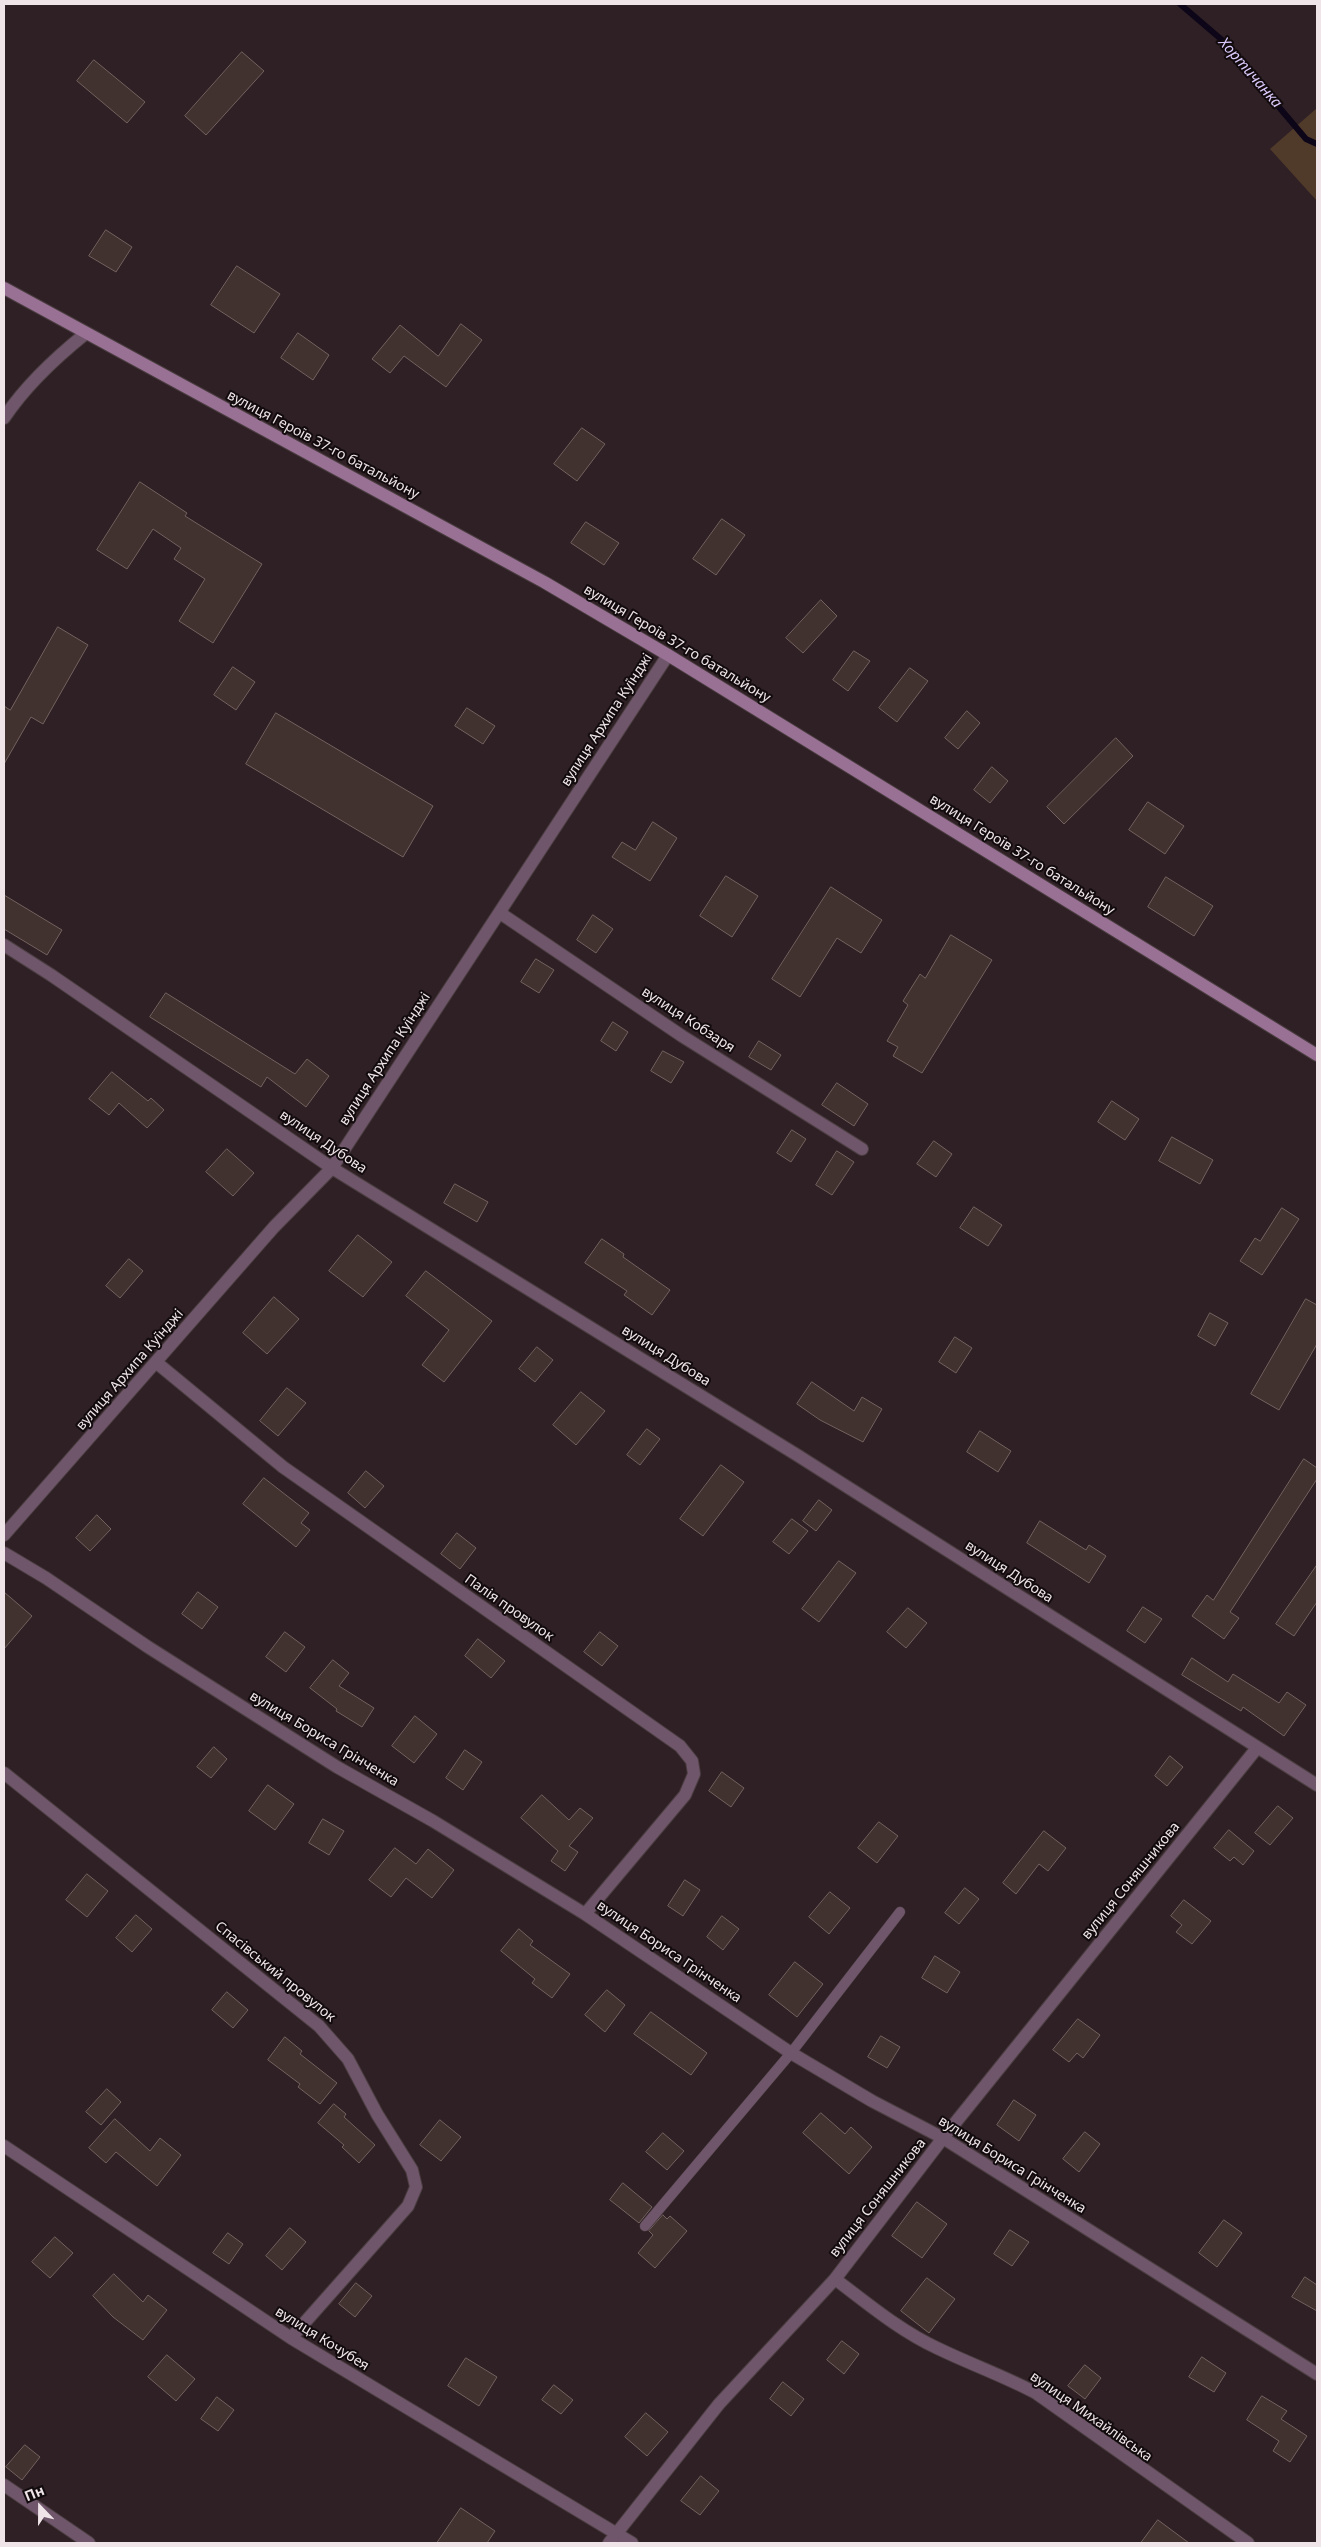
<!DOCTYPE html>
<meta charset="utf-8">
<style>
body{margin:0}
#map{position:relative;width:1321px;height:2547px;overflow:hidden;background:#2e2024;font-family:"Noto Sans",sans-serif}
canvas{display:block}
.frame{position:absolute;inset:0;border:5px solid #efe5e8;pointer-events:none}
.north{position:absolute;left:15px;top:2482px;width:50px;height:50px;-webkit-text-stroke:4px #120b0d;paint-order:stroke;rotate:338deg;font-size:14px;font-weight:700;line-height:20px;text-align:center;color:#efe5e8}
.north::after{content:'';display:block;margin:auto;width:18px;height:22px;background:#efe5e8;clip-path:polygon(50% 0,100% 100%,50% 72%,0 100%)}
</style>
<div id="map">
<canvas width="1321" height="2547"></canvas>
<div class="frame"></div>
<div class="north">Пн</div>
</div>
<script>
const context = document.querySelector('canvas').getContext('2d');
context.lineJoin = 'round';
function paint(path, color) {
  context.fillStyle = color;
  context.fill(path, 'evenodd');
}
function stroke(path, color, width, dash) {
  context.strokeStyle = color;
  context.lineWidth = width;
  context.lineCap = dash ? 'butt' : 'round';
  context.setLineDash(dash || []);
  context.stroke(path);
}
function drawText(font, color, halo, rows, align = 'center') {
  context.font = font + ' "Noto Sans",sans-serif';
  context.lineWidth = 4;
  context.setLineDash([]);
  context.textBaseline = 'middle';
  context.strokeStyle = halo;
  context.fillStyle = color;
  for (const [text, x, y, turn = 0] of rows) {
    context.save();
    context.translate(x, y);
    context.rotate((+turn || 0) * Math.PI / 180);
    context.textAlign = isNaN(turn) ? turn : align;
    if (halo) context.strokeText(text, 0, 0);
    context.fillText(text, 0, 0);
    context.restore();
  }
}
paint(new Path2D(`
 M1317,108V201L1270,149Z`), '#503a2a');
stroke(new Path2D(`
 M1180,4L1222,40L1306,139L1317,144`), '#0d0518', 6);
const building = new Path2D(`
 M242,52L264,71L206,135L185,116Z
 M94,60L145,102L127,123L77,81Z
 M106,230L132,247L116,272L89,256Z
 M237,266L280,294L254,333L211,305Z
 M461,324L482,340L446,387L404,356L390,373L372,359L400,325L438,356Z
 M298,333L329,355L313,380L281,358Z
 M582,428L605,444L577,481L554,464Z
 M140,482L187,513L185,516L262,564L213,643L179,621L205,579L174,559L181,548L153,529L127,569L97,550Z
 M722,519L745,535L716,575L693,559Z
 M586,522L619,543L604,565L571,543Z
 M821,600L837,616L803,653L786,638Z
 M58,627L88,645L43,724L31,717L4,764V706L10,710Z
 M854,651L870,661L848,691L833,680Z
 M233,667L255,682L236,710L214,695Z
 M910,668L928,681L897,722L879,708Z
 M467,708L495,726L483,744L455,726Z
 M967,711L980,723L958,749L945,738Z
 M276,713L433,806L403,857L246,764Z
 M1116,738L1133,756L1064,824L1047,807Z
 M992,767L1008,781L990,803L974,790Z
 M1148,802L1184,826L1165,854L1129,830Z
 M653,822L677,838L650,881L612,857L622,842L635,850Z
 M726,876L758,896L732,937L700,916Z
 M1166,877L1213,906L1194,936L1148,907Z
 M831,887L882,920L861,953L837,938L800,997L772,979Z
 M4,895L62,930L47,955L4,929Z
 M593,915L613,929L596,953L577,940Z
 M951,935L992,960L922,1073L893,1056L898,1047L887,1041L908,1005L903,1001L920,974L925,978Z
 M536,959L554,970L539,993L521,982Z
 M166,993L295,1074L307,1059L329,1076L306,1107L267,1077L261,1087L150,1017Z
 M613,1022L628,1032L616,1051L601,1041Z
 M759,1041L781,1055L771,1070L749,1057Z
 M663,1051L684,1062L671,1083L651,1071Z
 M112,1072L148,1101L151,1098L164,1110L147,1128L119,1103L109,1115L89,1099Z
 M837,1083L868,1104L854,1126L822,1105Z
 M1112,1101L1139,1119L1125,1140L1098,1122Z
 M792,1130L806,1139L791,1162L777,1153Z
 M1172,1137L1213,1160L1200,1184L1159,1161Z
 M934,1141L952,1154L936,1177L917,1164Z
 M227,1149L254,1173L233,1196L206,1172Z
 M837,1151L854,1162L832,1195L816,1185Z
 M455,1184L488,1202L477,1222L444,1203Z
 M974,1207L1002,1225L988,1246L960,1228Z
 M1282,1208L1299,1219L1262,1275L1240,1261L1255,1238L1260,1241Z
 M358,1235L392,1262L363,1297L329,1271Z
 M602,1239L624,1254L623,1257L670,1290L652,1315L624,1295L627,1291L585,1263Z
 M129,1259L143,1271L120,1298L106,1286Z
 M426,1271L492,1321L444,1382L422,1365L449,1330L406,1296Z
 M274,1297L299,1319L267,1354L243,1333Z
 M1306,1299L1317,1305V1344L1279,1410L1251,1394Z
 M1210,1313L1228,1323L1215,1346L1198,1336Z
 M955,1337L972,1348L956,1373L939,1362Z
 M537,1347L553,1360L535,1382L519,1369Z
 M812,1382L854,1411L862,1397L882,1409L863,1442L820,1420L797,1404Z
 M287,1388L306,1403L278,1436L260,1421Z
 M581,1392L605,1411L576,1445L553,1425Z
 M647,1429L660,1439L640,1465L627,1455Z
 M980,1431L1011,1451L998,1472L967,1452Z
 M1304,1459L1317,1468V1479L1230,1612L1239,1618L1224,1639L1192,1616L1207,1595L1213,1600Z
 M721,1465L744,1482L703,1536L680,1519Z
 M366,1471L384,1486L365,1508L348,1493Z
 M264,1478L309,1513L301,1523L310,1530L296,1547L243,1504Z
 M819,1500L832,1510L816,1531L803,1521Z
 M97,1515L111,1529L90,1551L76,1538Z
 M792,1519L808,1531L789,1554L773,1542Z
 M1040,1521L1086,1550L1089,1545L1106,1556L1089,1583L1027,1543Z
 M457,1533L476,1548L460,1569L441,1554Z
 M839,1561L856,1573L819,1622L802,1609Z
 M1317,1565V1602L1294,1636L1276,1624Z
 M4,1592L32,1616L4,1649Z
 M198,1592L218,1607L202,1629L182,1614Z
 M1143,1607L1162,1619L1145,1643L1127,1631Z
 M908,1608L927,1623L906,1648L887,1632Z
 M285,1632L305,1647L286,1672L266,1657Z
 M600,1632L618,1646L602,1666L584,1652Z
 M478,1639L505,1661L491,1678L465,1656Z
 M1192,1658L1228,1682L1233,1674L1279,1703L1287,1692L1306,1705L1284,1736L1243,1707L1241,1711L1182,1675Z
 M333,1660L349,1673L339,1686L374,1708L362,1727L336,1711L337,1709L310,1688Z
 M415,1716L437,1734L414,1763L392,1746Z
 M214,1747L227,1759L211,1778L197,1767Z
 M465,1750L482,1762L463,1790L446,1778Z
 M1170,1756L1183,1767L1167,1786L1155,1776Z
 M722,1772L744,1788L731,1807L709,1791Z
 M268,1785L294,1804L275,1830L249,1811Z
 M542,1795L569,1820L580,1808L593,1818L569,1846L578,1852L565,1871L551,1861L558,1851L521,1818Z
 M1278,1806L1293,1818L1270,1845L1255,1833Z
 M323,1819L344,1831L329,1855L309,1843Z
 M879,1822L898,1836L877,1863L858,1848Z
 M1229,1830L1254,1851L1243,1865L1234,1857L1230,1861L1214,1848Z
 M1044,1831L1066,1848L1048,1871L1039,1864L1016,1894L1003,1883Z
 M395,1848L416,1864L428,1849L454,1870L432,1898L406,1878L391,1897L369,1880Z
 M87,1874L108,1891L87,1917L66,1900Z
 M685,1880L700,1890L683,1916L668,1906Z
 M965,1888L979,1899L959,1924L945,1913Z
 M830,1892L850,1908L829,1934L809,1917Z
 M1184,1900L1211,1921L1192,1944L1176,1932L1182,1925L1171,1916Z
 M136,1915L152,1929L132,1952L116,1938Z
 M722,1916L739,1929L723,1950L707,1937Z
 M519,1929L533,1941L530,1945L570,1974L552,1998L532,1983L535,1979L501,1951Z
 M935,1956L960,1972L947,1993L922,1978Z
 M795,1962L823,1984L797,2017L769,1995Z
 M607,1990L625,2005L605,2032L585,2015Z
 M227,1992L248,2010L233,2028L212,2010Z
 M651,2012L707,2053L691,2075L634,2034Z
 M1078,2019L1100,2035L1083,2058L1077,2053L1069,2062L1053,2050Z
 M881,2036L900,2047L887,2068L868,2057Z
 M285,2037L302,2051L300,2054L337,2083L320,2104L298,2087L300,2084L268,2060Z
 M107,2089L121,2102L101,2125L86,2112Z
 M1014,2100L1036,2115L1019,2141L997,2125Z
 M334,2104L346,2114L344,2117L375,2145L359,2163L342,2147L344,2145L318,2123Z
 M821,2113L845,2134L851,2127L872,2147L849,2174L803,2133Z
 M115,2119L150,2151L160,2138L181,2155L157,2186L116,2152L106,2163L89,2148Z
 M440,2120L461,2137L441,2161L420,2145Z
 M1085,2132L1100,2144L1079,2172L1063,2159Z
 M663,2133L684,2151L667,2170L646,2152Z
 M623,2183L652,2207L639,2223L610,2200Z
 M917,2202L947,2224L922,2258L892,2236Z
 M663,2215L667,2219L670,2216L687,2231L655,2268L638,2253L653,2235L649,2231Z
 M1224,2220L1242,2233L1217,2267L1199,2253Z
 M290,2228L306,2242L282,2270L266,2256Z
 M1010,2230L1029,2242L1012,2266L994,2254Z
 M228,2233L243,2244L229,2264L213,2253Z
 M55,2237L73,2253L50,2278L32,2262Z
 M114,2274L143,2302L148,2295L167,2310L143,2340L113,2317L93,2296Z
 M1305,2277L1317,2285V2311L1292,2297Z
 M927,2278L955,2299L929,2333L901,2311Z
 M356,2283L372,2296L355,2317L339,2304Z
 M842,2341L859,2354L844,2374L827,2360Z
 M167,2355L195,2379L176,2401L148,2377Z
 M1202,2357L1226,2373L1214,2392L1189,2377Z
 M466,2358L497,2377L479,2406L448,2386Z
 M1085,2365L1101,2378L1085,2399L1068,2386Z
 M783,2382L804,2399L791,2416L770,2399Z
 M554,2385L573,2400L561,2414L542,2400Z
 M1262,2396L1287,2411L1281,2419L1307,2436L1290,2462L1273,2451L1279,2441L1247,2420Z
 M217,2397L234,2410L218,2431L201,2419Z
 M646,2413L668,2432L647,2456L625,2437Z
 M25,2445L40,2457L22,2480L6,2467Z
 M701,2476L719,2491L700,2515L681,2501Z
 M461,2508L495,2531L487,2543H437Z
 M1158,2520L1189,2543H1141Z`);
paint(building, '#41322f');
stroke(building, '#73625f', 1);
const lane = new Path2D(`
 M645,2226L791,2053L900,1912`);
const street = new Path2D(`
 M4,418C26,385 54,359 85,334
 M500,913L682,1036L862,1149
 M4,945L51,975L332,1168L797,1455L1317,1785
 M157,1363L283,1467L680,1746L692,1761L694,1774L685,1795L585,1914
 M4,1535L274,1227L332,1168L668,655
 M4,1553L46,1578L148,1647L337,1767L433,1821L585,1914L791,2053L872,2101L943,2138L1317,2374
 M4,1773L319,2026L348,2059L377,2114L412,2170L416,2187L408,2206L291,2338
 M4,2146L291,2338L632,2543
 M835,2279C867,2303 900,2331 937,2348C970,2364 1004,2376 1036,2393L1248,2543
 M4,2485L89,2543
 M609,2543L719,2404L835,2279L943,2138L1257,1748`);
const secondary = new Path2D(`
 M4,288L544,582L668,655L1317,1055`);
stroke(lane, '#493c3f', 11);
stroke(street, '#493c3f', 14);
stroke(secondary, '#493c3f', 14);
stroke(lane, '#6f566b', 10);
stroke(street, '#6f566b', 12);
stroke(secondary, '#997194', 12);
drawText('14px', '#efe5e8', '#120b0d', [
 ["вулиця Героїв 37-го батальйону",323,445,28],
 ["вулиця Героїв 37-го батальйону",677,644,31],
 ["вулиця Архипа Куїнджі",607,720,-57],
 ["вулиця Героїв 37-го батальйону",1022,855,32],
 ["вулиця Кобзаря",688,1020,33],
 ["вулиця Архипа Куїнджі",385,1059,-57],
 ["вулиця Дубова",323,1142,34],
 ["вулиця Дубова",666,1356,32],
 ["вулиця Архипа Куїнджі",130,1370,-49],
 ["вулиця Дубова",1009,1572,33],
 ["Палія провулок",509,1608,35],
 ["вулиця Бориса Грінченка",324,1739,31],
 ["вулиця Соняшникова",1131,1881,-51],
 ["вулиця Бориса Грінченка",669,1952,34],
 ["Спасівський провулок",275,1972,39],
 ["вулиця Бориса Грінченка",1012,2165,32],
 ["вулиця Соняшникова",878,2198,-52],
 ["вулиця Кочубея",322,2339,32],
 ["вулиця Михайлівська",1091,2417,35]
]);
drawText('italic 15px', '#dcc9fc', '#120b0d', [
 ["Хортичанка",1250,73,49]
]);
</script>
